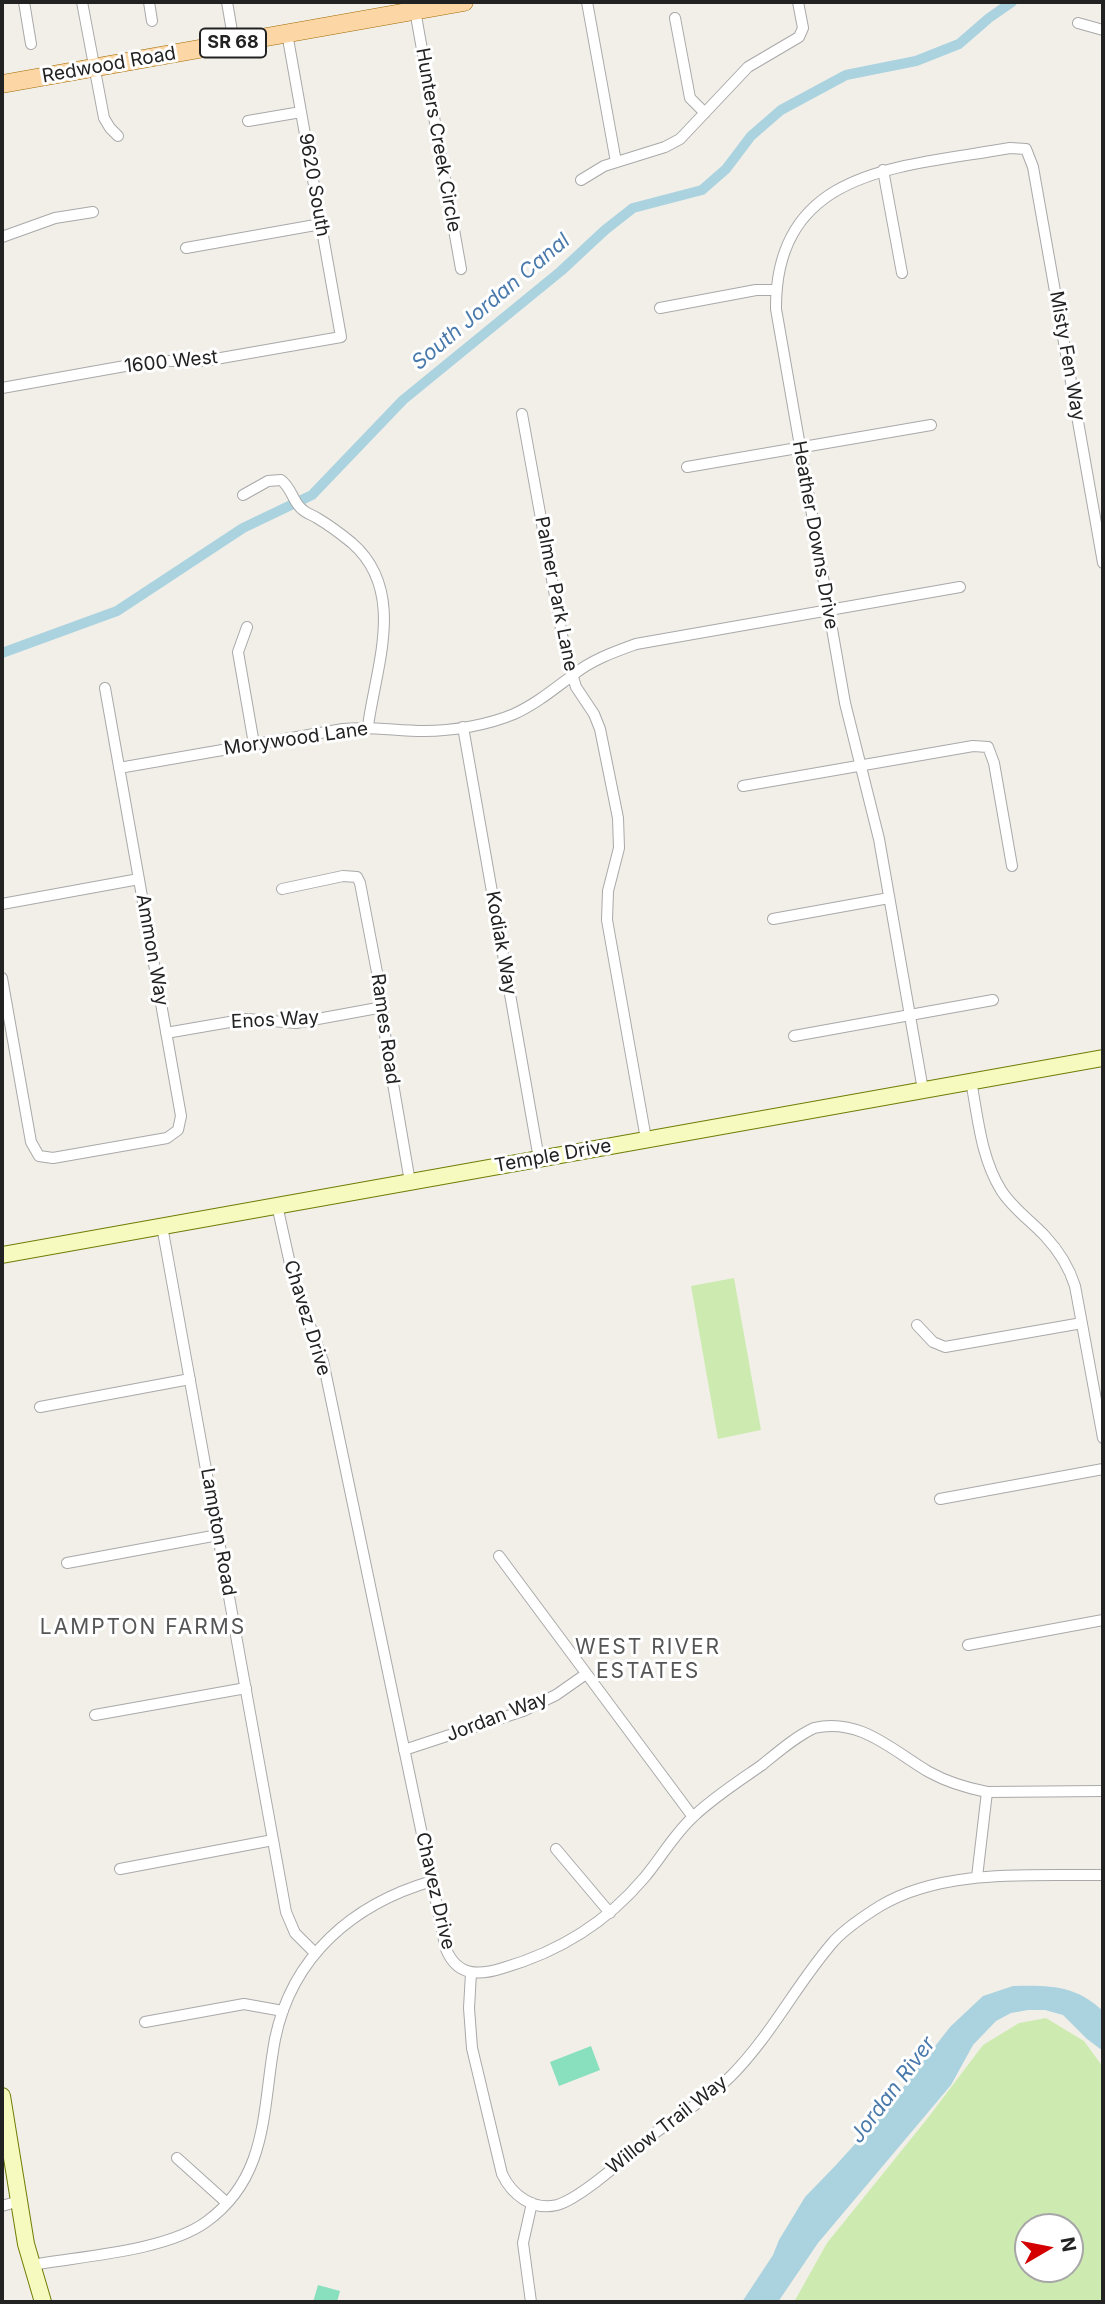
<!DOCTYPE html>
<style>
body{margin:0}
#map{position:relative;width:1105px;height:2304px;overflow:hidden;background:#f2efe9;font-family:Inter,sans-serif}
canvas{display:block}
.frame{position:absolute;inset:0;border:4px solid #222;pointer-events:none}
.north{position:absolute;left:1014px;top:2213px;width:70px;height:70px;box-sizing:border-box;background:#fff;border:2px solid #a7a7a7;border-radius:50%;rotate:80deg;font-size:19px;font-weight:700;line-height:28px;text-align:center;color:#222}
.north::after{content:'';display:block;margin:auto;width:24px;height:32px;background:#d40000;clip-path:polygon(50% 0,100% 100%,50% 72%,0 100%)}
</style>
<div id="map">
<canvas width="1105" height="2304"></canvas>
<div class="frame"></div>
<div class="north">N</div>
</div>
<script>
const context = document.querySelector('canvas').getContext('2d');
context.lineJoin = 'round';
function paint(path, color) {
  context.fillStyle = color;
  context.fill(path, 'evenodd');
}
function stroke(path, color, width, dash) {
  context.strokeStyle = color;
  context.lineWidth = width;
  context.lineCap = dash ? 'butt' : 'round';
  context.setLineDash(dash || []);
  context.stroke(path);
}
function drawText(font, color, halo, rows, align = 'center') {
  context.font = font + ' Inter,sans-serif';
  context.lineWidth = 6;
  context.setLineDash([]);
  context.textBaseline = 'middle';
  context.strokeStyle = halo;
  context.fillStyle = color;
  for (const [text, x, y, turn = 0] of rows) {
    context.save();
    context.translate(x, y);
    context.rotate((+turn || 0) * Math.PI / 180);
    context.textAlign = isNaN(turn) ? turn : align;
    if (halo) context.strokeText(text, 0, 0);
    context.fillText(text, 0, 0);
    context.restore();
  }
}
paint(new Path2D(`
 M734,1278L761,1430L718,1439L691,1286Z
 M1046,2018L1084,2041L1103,2067V2302H794L827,2243L927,2119L983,2045L1019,2023ZM1028,2227H1070V2269H1028Z`), '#cdebb0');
paint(new Path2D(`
 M591,2046L600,2070L559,2086L550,2062Z
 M318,2285L340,2291L337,2302H313Z`), '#88e0be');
paint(new Path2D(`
 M1013,1986C1049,1985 1076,1985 1103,2011V2058L1101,2055L1103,2051L1087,2039L1063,2015L1045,2010H1028L1011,2013L996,2021L973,2045L951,2085L818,2243L778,2302H742L773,2255L779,2240L805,2197L836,2165L884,2112L950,2027L983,1996Z`), '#aad3df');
stroke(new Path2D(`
 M2,653L117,611L243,528L312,495L403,400L561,271L605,230L633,208L702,190L726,169L751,136L781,110L846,75L916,61L959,44L989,18L1012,2`), '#aad3df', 10);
const street = new Path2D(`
 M24,2L31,44
 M82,2L104,118L110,128L118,136
 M149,2L152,21
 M227,2L234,43
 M587,2L616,162
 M415,10L461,269
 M675,18L690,98L705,113
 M1078,23L1103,30
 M248,121L301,112
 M883,170L902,273
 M581,180L604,166L665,147L680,139L748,67L799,37L803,28L798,2
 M2,237L55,218L93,212
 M186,248L321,224
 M660,308L756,290H776
 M2,388L153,361H204L341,337L287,33
 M522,414L565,651L576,687L594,714L600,729L618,818L619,848L608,891L607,920L646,1139
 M687,467L931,425
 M243,495L268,481L281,480C292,488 293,503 303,510C307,514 313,515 317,518C329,525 341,534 352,543C407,591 376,666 368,726
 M247,627L238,652L254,744
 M463,727L539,1159
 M119,768L343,729C372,726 396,731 424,731C453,731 488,725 514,714C536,704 554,689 573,675C591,660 614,652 636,644L960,587
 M743,786L973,746L988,747L994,763L1012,866
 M282,889L343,876L357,877L360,883L380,988L386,1043L410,1182
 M2,904L139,879
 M773,919L889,898
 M2,978L31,1142L39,1156L53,1158L167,1138L178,1130L181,1116L105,688
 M166,1033L247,1019L296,1023L383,1007
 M794,1036L993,1000
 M971,1081C978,1118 981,1158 1001,1190C1012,1208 1031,1221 1045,1236C1059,1251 1069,1267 1075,1286L1103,1438
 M923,1090L879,839L845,703L776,309C775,166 905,167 1010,148L1026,149L1033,167L1103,563
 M277,1205L294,1282L323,1361L446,1949C457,1976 478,1976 503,1968C558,1952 607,1922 644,1878C661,1858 674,1834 694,1816C714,1797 739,1781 762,1765C778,1752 795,1737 814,1728C860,1717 893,1751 929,1772C947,1782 967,1788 987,1792L1103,1791
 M162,1226L286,1912L295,1933L315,1953
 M917,1325L933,1342L945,1347L1082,1323
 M40,1407L190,1379
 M940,1499L1103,1469
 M499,1556L693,1817
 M67,1563L218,1535
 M968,1645L1103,1620
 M95,1715L246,1688
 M404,1750L523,1711L556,1695L586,1674
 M556,1849L610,1913
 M120,1869L273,1840
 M977,1877L987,1792
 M471,1973L469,2008L472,2048L502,2174C512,2195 533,2211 557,2205C582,2198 633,2151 655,2133C680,2114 709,2098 731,2076C771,2036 797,1983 834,1941C847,1927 864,1916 880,1906C943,1868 1033,1876 1103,1875
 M145,2022L244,2004L283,2011
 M177,2158L227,2203
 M2,2206L19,2201
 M32,2265C82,2256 166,2251 206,2222C270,2176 262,2107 275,2039C292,1956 353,1904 432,1881
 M531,2302L523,2243L532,2203`);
const secondary = new Path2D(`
 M2,1255L1103,1058
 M2,2096L26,2244L43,2302`);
const primary = new Path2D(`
 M2,84L464,2`);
stroke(street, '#a9a9a9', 12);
stroke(secondary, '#707d05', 18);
stroke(primary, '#a06b00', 19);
stroke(street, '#fff', 10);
stroke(secondary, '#f7fabf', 16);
stroke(primary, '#fcd6a4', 18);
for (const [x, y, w] of [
 [233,43,66]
]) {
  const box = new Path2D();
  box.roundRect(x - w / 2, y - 14.5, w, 29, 5);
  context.fillStyle = '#fff';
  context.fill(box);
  stroke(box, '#222', 2);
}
drawText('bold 18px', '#222', null, [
 ["SR 68",233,43]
]);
drawText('19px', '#222', '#fff', [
 ["Redwood Road",109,65,-10],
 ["Hunters Creek Circle",438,140,80],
 ["9620 South",314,185,80],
 ["Misty Fen Way",1067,356,80],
 ["1600 West",171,362,-6],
 ["Heather Downs Drive",815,535,80],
 ["Palmer Park Lane",556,594,79],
 ["Morywood Lane",296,739,-8],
 ["Kodiak Way",501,943,80],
 ["Ammon Way",152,950,80],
 ["Enos Way",275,1020,-3],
 ["Rames Road",385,1029,82],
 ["Temple Drive",553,1156,-10],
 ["Chavez Drive",307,1318,73],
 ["Lampton Road",218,1532,80],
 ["Jordan Way",497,1717,-21],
 ["Chavez Drive",435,1891,77],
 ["Willow Trail Way",667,2125,-38]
]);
drawText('italic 21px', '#4a7aab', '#fff', [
 ["South Jordan Canal",491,302,-40],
 ["Jordan River",893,2090,-53]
]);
context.letterSpacing = '2px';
drawText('21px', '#555', '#fff', [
 ["LAMPTON FARMS",143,1628],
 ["WEST RIVER",648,1648],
 ["ESTATES",648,1672]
]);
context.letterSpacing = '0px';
</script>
